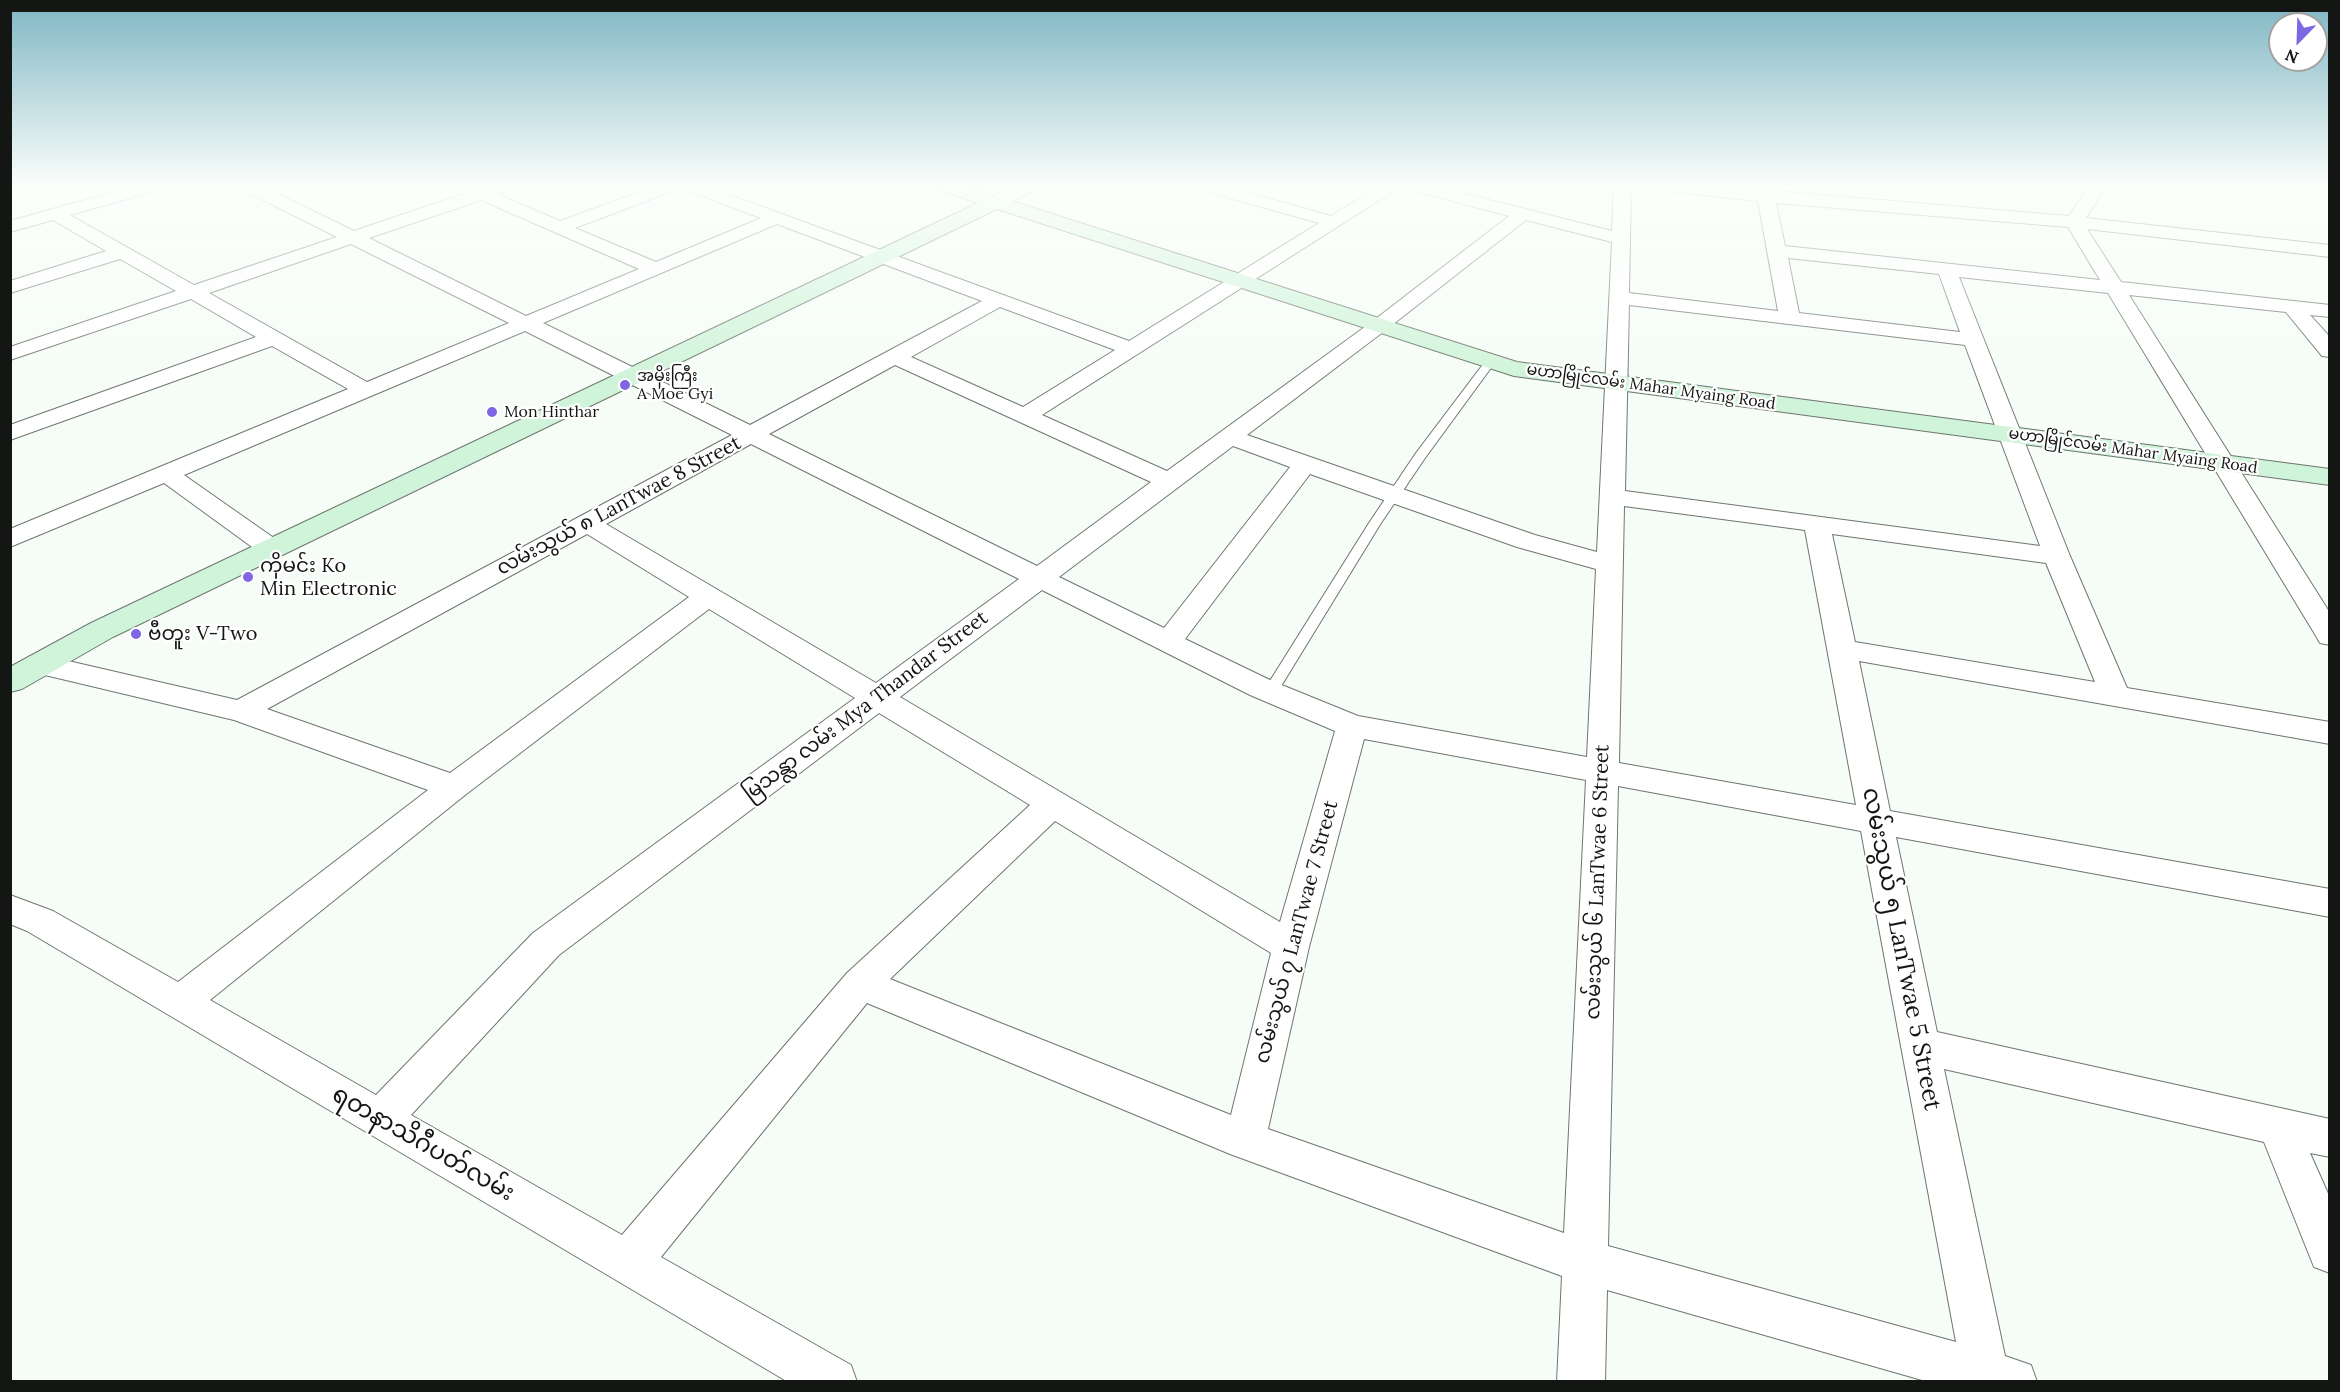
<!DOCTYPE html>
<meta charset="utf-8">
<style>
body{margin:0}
#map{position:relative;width:2340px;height:1392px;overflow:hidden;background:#f6fdf7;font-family:Lora,serif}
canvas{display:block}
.frame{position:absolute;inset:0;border:12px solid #141614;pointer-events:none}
.north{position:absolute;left:2268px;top:12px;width:60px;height:60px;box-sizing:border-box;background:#fff;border:2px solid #a1a2a1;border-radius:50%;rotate:203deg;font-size:16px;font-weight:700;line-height:24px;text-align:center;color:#141614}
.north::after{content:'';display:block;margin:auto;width:21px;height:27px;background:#7f66e2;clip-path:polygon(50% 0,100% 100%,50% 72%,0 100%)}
</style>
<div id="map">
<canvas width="2340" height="1392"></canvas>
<div class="frame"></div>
<div class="north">N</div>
</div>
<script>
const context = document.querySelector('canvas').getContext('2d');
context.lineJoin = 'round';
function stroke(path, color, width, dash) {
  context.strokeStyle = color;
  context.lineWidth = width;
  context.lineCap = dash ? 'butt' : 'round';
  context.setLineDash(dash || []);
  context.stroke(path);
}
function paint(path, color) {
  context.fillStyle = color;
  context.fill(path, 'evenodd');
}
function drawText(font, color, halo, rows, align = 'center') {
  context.font = font + ' Lora,"Noto Sans Myanmar",serif';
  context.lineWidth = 4.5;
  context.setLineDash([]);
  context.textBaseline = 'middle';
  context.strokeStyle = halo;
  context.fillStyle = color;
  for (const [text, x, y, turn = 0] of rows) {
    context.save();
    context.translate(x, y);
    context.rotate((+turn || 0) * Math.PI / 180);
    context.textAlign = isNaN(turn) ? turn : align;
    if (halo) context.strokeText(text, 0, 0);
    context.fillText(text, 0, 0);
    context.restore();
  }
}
const lane = new Path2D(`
 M1491,358L1496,361L1425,458L1381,523L1275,696H1265L1263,692L1369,523L1416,453L1487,359Z`);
const street = new Path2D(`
 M142,184H169L166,188L70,215L194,285L337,237L239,188L237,184H258L354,231L466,193L464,190L467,186L473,185L482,188L494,184H518L516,188L497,194L560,221L662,184H700L1129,341L1319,223L1194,188L1192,184H1218L1331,216L1383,184H1426L1612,231L1614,184H1631L1629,293L1778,311L1758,201L1647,189L1641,188L1639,184H1692L2069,216L2091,184H2107L2086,218L2330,245V257L2087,229L2121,282L2330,305V317L2310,315L2330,337V357L2322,356L2286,312L2129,295L2330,613V645L2320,643L2316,636L2108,293L1959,277L2070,556L2127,688L2330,722V744L1859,661L1890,811L2330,889V917L1896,837L1937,1032L2330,1119V1157L2310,1153L2330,1198V1273L2314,1267L2264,1142L1944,1069L2005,1356L2031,1365L2037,1382H1929L1607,1290L1605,1382H1557L1562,1276L1230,1154L867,1003L661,1257L851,1365L857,1382H788L27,931L10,924V895L53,911L178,982L428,790L234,720L28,671L23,664L28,657L38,654L237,700L732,435L525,331L184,475L281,543L285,549L281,555L272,557L263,555L164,483L10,547V529L348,389L272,346L10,440V425L256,337L191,299L10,360V347L176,291L120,259L10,293V281L106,251L53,220L10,232V221ZM1400,187L1509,216L1373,321L1167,471L1042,415ZM681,188L761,218L656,262L575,228ZM481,200L639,269L526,316L369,238ZM1776,203L2068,227L2100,280L1785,246ZM1526,220L1612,242L1597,552L1535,535L1247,435L1387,329ZM777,224L982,301L750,425L543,323ZM351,244L509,323L367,382L209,293ZM1788,258L1939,274L1960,332L1799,313ZM1629,305L1965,345L2040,546L1625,491ZM1000,307L1115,350L1023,407L911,357ZM895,365L1151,482L1037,566L769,434ZM751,444L1019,579L876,683L606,524ZM1233,446L1290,467L1164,628L1059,577ZM1310,474L1517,547L1596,569L1587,757L1358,716L1272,681L1185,639ZM1624,506L1805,530L1856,805L1619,763ZM587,534L689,597L450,773L267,709ZM1832,534L2046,563L2095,682L1855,642ZM1042,590L1250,695L1335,731L1280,922L900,697ZM709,609L855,698L533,933L376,1095L210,1000L465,795ZM879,713L1030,805L847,973L622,1235L411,1115L559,955ZM1364,739L1586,780L1564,1233L1268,1129L1309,947ZM1618,786L1861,831L1956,1342L1608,1246ZM1055,821L1271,953L1231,1115L890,979Z
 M1021,184H1044L1041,188L1001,206H989L986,202L989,198Z`);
const secondary = new Path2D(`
 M931,184H958L1517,362L2330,469V485L1514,376L997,209L113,637L22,689L10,692V667L91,623L978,203L933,188Z`);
stroke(lane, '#6f7570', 2);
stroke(street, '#6f7570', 2);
stroke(secondary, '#6f7570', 2);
paint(lane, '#fff');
paint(street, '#fff');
paint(secondary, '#d0f4d9');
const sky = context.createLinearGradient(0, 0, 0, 379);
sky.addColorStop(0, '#7fb6c4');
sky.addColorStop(0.49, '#fbfefb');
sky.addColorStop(1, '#fbfefb00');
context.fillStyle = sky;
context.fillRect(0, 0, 2340, 379);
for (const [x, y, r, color] of [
 [625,385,6,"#7f66e2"],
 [492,412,6,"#7f66e2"],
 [248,577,6,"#7f66e2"],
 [136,634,6,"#7f66e2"]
]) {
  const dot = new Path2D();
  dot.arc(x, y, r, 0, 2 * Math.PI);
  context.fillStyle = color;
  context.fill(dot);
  stroke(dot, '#fff', 2);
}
drawText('16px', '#141614', '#fff', [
 ["အမိုးကြီး",637,376],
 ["A Moe Gyi",637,394],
 ["Mon Hinthar",504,412]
], 'left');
drawText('16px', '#141614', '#fff', [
 ["မဟာမြိုင်လမ်း Mahar Myaing Road",1651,387,8],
 ["မဟာမြိုင်လမ်း Mahar Myaing Road",2133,451,8]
]);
drawText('20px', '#141614', '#fff', [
 ["လမ်းသွယ် ၈ LanTwae 8 Street",619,506,-28],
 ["မြသန္လာ လမ်း Mya Thandar Street",866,706,-37],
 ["လမ်းသွယ် ၆ LanTwae 6 Street",1598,882,-88],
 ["လမ်းသွယ် ၇ LanTwae 7 Street",1297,932,-75]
]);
drawText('20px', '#141614', '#fff', [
 ["ကိုမင်း Ko",260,566],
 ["Min Electronic",260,589],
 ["ဗီတူး V-Two",148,634]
], 'left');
drawText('24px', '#141614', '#fff', [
 ["လမ်းသွယ် ၅ LanTwae 5 Street",1901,949,79],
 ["ရတနာသိဂီပတ်လမ်း",423,1144,30]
]);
</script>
